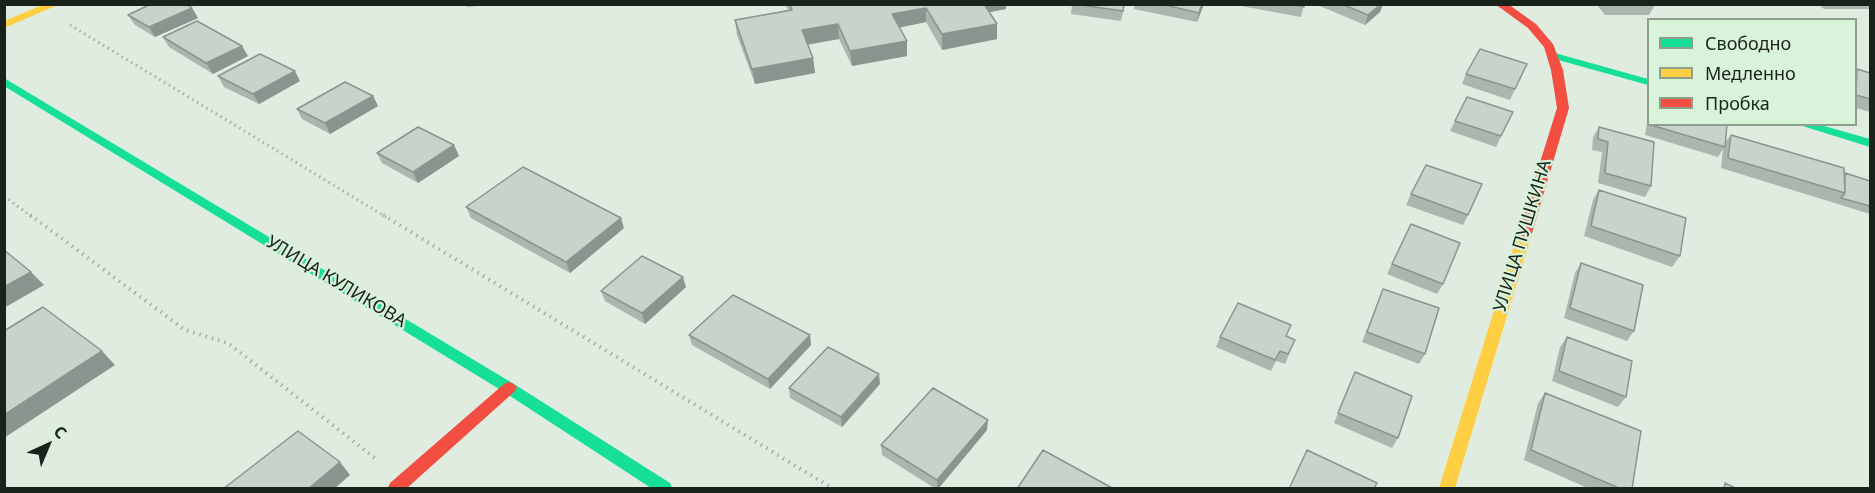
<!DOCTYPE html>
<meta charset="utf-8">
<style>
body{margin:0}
#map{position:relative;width:1875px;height:493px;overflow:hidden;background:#dfecdf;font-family:"Noto Sans",sans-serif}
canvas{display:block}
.frame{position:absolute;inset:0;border:6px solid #1a231a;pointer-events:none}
.legend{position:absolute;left:1647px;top:18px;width:210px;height:108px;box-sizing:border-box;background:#d9f2da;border:2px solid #8d9f8d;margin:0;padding:8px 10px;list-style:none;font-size:18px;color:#1a231a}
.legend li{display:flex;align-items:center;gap:12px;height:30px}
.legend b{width:30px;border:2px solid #8d9f8d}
.north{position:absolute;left:18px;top:415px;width:60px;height:60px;-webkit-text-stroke:4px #d9f2da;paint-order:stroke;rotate:44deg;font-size:16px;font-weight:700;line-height:24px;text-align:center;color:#1a231a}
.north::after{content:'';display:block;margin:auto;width:21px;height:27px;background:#1a231a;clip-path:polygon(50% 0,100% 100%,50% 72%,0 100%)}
</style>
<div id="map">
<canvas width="1875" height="493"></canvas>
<div class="frame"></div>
<ul class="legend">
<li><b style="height:8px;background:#16e098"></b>Свободно</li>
<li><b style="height:8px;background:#ffcf43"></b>Медленно</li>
<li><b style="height:8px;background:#f24e42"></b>Пробка</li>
</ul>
<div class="north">С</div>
</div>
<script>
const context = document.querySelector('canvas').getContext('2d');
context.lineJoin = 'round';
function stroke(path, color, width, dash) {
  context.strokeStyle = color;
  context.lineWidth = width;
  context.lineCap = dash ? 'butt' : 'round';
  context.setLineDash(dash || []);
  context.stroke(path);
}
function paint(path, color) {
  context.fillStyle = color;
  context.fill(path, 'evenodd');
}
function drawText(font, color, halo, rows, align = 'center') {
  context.font = font + ' "Noto Sans",sans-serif';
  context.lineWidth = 4.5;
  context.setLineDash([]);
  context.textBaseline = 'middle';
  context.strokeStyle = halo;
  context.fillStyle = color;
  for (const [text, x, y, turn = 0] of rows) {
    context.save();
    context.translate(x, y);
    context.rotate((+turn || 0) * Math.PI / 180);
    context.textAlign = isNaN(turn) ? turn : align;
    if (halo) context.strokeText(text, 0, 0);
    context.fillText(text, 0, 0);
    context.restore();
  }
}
stroke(new Path2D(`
 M70,25L386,217
 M4,196L32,217`), '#a8aea7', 3, [1.5, 4]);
stroke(new Path2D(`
 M30,215L185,330L228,343L376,459
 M383,215L832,488`), '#a8aea7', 4, [1.5, 5]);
paint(new Path2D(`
 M1555,53L1648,79V85L1551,58L1550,56Z
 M4,78L514,384L670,483L672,488H651L504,392L4,86Z
 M1796,124H1817L1870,139V147Z`), '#16e098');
paint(new Path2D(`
 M45,4H60L4,28V21Z
 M1525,228L1532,233L1455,488H1439L1518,233Z`), '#ffcf43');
paint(new Path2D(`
 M1495,4H1508L1536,24L1553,44L1563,70L1569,108L1532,233L1525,238L1518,233L1557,108L1551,70L1544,47L1528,28Z
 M509,382L514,384L517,388L514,392L407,488H388L390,483L504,384Z`), '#f24e42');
paint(new Path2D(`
 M391,4H412L391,6Z
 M466,4H500L467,7Z
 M785,4H1006V9L989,12L997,24V39L942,50L926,22L900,27L907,56L852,66L839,39L808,45L813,58L815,73L755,84L737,35L735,20L788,10Z
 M1072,4H1125L1121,21L1071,14Z
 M1135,4H1204L1197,22L1134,9Z
 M1241,4H1304L1301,17L1241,6Z
 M1315,4H1383L1380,12L1365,25Z
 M1596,4H1654L1655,5L1649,15H1605Z
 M1818,4H1870V9H1824Z
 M192,8L198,18L155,37L135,25L128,15Z
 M163,37L248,56L213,74L169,47Z
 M1527,64L1510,100L1462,84L1466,74Z
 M1857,69L1870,73V112L1856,108V71Z
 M218,76L300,81L259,104L224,87Z
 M373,96L378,106L330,134L302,119L297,109Z
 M1513,112L1496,147L1450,131L1455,121Z
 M1648,118V124H1727L1725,142L1731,135L1845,173L1870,181V214L1721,168L1723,149L1718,157L1645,135Z
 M1599,127L1651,186L1645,197L1598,183L1602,152L1592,150L1593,137Z
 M454,145L459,156L418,183L382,163L377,153Z
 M1599,190L1680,256L1672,267L1584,236L1593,200Z
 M1411,194L1468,215L1463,225L1406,205Z
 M466,207L624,228L570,273L471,218Z
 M1411,224L1443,284L1437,294L1387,274Z
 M1581,263L1634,331L1627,341L1564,318L1575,273Z
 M686,287L645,324L605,301L601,291Z
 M1383,289L1425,354L1419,364L1362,342Z
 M689,335H810L811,345L770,389L692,345Z
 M1287,336L1295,340L1285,364L1276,361L1271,371L1216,347L1220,337Z
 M1567,337L1626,397L1618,407L1552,381L1560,347Z
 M1355,372L1398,438L1392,448L1334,423Z
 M880,384L842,427L790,398L789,388Z
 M1545,393L1632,489H1590L1524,460L1538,403Z
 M987,430L938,489H936L882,455L881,445Z`), '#abb6af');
paint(new Path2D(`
 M980,4H1006V9L980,14Z
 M1202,4H1204L1197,22L1199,13Z
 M1381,4H1383L1380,12L1365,25L1368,15Z
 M192,8L198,18L155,37L149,27Z
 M926,8V22L893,29L892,14Z
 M838,24L839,39L803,45L802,30Z
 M997,24V39L942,50V34Z
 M907,41V56L852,66L850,51Z
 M242,46L248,56L213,74L206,63Z
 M813,58L815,73L755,84L752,69Z
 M295,71L300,81L259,104L253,94Z
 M373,96L378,106L330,134L325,123Z
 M454,145L459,156L418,183L413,172Z
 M621,218L624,228L570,273L566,262Z
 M31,272L44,285L4,308V287Z
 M683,277L686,287L645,324L642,313Z
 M810,335L811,345L770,389L768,379Z
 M102,351L115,365L4,438V415Z
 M879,374L880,384L842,427L841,417Z
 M988,420L987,430L938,489H937V480Z
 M340,462L350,475L334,489H308Z`), '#8b948e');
const building = new Path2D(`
 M151,4H186L192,8L149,27L128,15Z
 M790,4H984L997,24L942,34L926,8L892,14L907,41L850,51L838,24L802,30L813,58L752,69L735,20L792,10Z
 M1074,4H1124L1123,11Z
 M1161,4H1202L1199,13Z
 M1291,4H1304V7Z
 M1342,4H1381L1368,15Z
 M1610,4H1654L1655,5H1610Z
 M197,21L242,46L206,63L163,37Z
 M1480,49L1527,64L1515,89L1466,74Z
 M260,54L295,71L253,94L218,76Z
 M1857,69L1870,73V99L1856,95Z
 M345,82L373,96L325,123L297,109Z
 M1467,97L1513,112L1501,136L1455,121Z
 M1651,124H1727L1725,147L1651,125Z
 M418,127L454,145L413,172L377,153Z
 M1599,127L1654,142L1651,186L1605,173L1608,142L1598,139Z
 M1731,135L1844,168L1845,193L1728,158Z
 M1426,165L1482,184L1468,215L1411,194Z
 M523,167L621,218L566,262L466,207Z
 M1845,173L1870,181V206L1841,198L1845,193Z
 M1599,190L1686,218L1680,256L1591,226Z
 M1411,224L1460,243L1443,284L1392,264Z
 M4,250L31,272L4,287Z
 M642,256L683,277L642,313L601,291Z
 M1581,263L1643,285L1634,331L1570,308Z
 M1383,289L1439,308L1425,354L1367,332Z
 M733,295L810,335L768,379L689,335Z
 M1238,303L1291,325L1286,336L1295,340L1288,354L1280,351L1275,360L1220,337Z
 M43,307L102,351L4,415V331Z
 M1567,337L1632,361L1626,397L1559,371Z
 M828,347L879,374L841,417L789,388Z
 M1355,372L1412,396L1398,438L1338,413Z
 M933,388L988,420L937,480L881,445Z
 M1545,393L1641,431L1632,489H1621L1531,450Z
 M298,431L340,462L308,489H223Z
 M1043,450L1114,489H1017Z
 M1307,450L1377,483L1374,489H1289Z
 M1725,483L1737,489H1724Z`);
paint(building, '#c7d4cb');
stroke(building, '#8b948e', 1.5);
drawText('18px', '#1a231a', '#d9f2da', [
 ["УЛИЦА ПУШКИНА",1523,236,-73],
 ["УЛИЦА КУЛИКОВА",336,282,31]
]);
</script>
